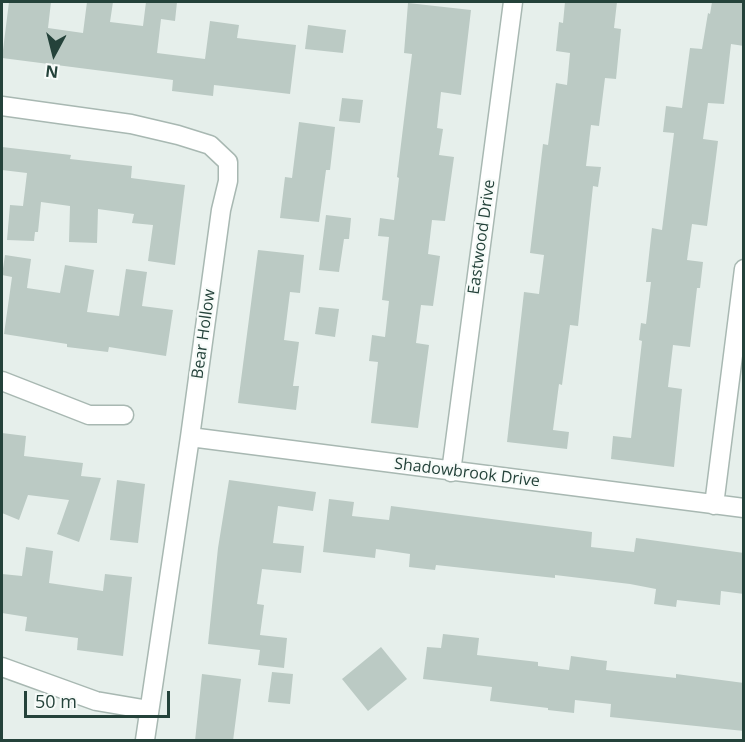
<!DOCTYPE html>
<style>
body{margin:0}
#map{position:relative;width:745px;height:742px;overflow:hidden;background:#e6efeb;font-family:"Open Sans",sans-serif}
canvas{display:block}
.frame{position:absolute;inset:0;border:3px solid #24423a;pointer-events:none}
.north{position:absolute;left:24px;top:24px;width:60px;height:60px;-webkit-text-stroke:4px #f7fbf9;paint-order:stroke;rotate:187deg;font-size:16px;font-weight:700;line-height:24px;text-align:center;color:#24423a}
.north::after{content:'';display:block;margin:auto;width:21px;height:27px;background:#24423a;clip-path:polygon(50% 0,100% 100%,50% 72%,0 100%)}
.scale{position:absolute;left:24px;top:691px;width:146px;height:27px;box-sizing:border-box;border:3px solid #24423a;border-top:0;padding-left:8px;font-size:18px;line-height:21px;white-space:nowrap;color:#24423a;-webkit-text-stroke:4px #f7fbf9;paint-order:stroke}
</style>
<div id="map">
<canvas width="745" height="742"></canvas>
<div class="frame"></div>
<div class="north">N</div>
<div class="scale">50 m</div>
</div>
<script>
const context = document.querySelector('canvas').getContext('2d');
context.lineJoin = 'round';
function paint(path, color) {
  context.fillStyle = color;
  context.fill(path, 'evenodd');
}
function stroke(path, color, width, dash) {
  context.strokeStyle = color;
  context.lineWidth = width;
  context.lineCap = dash ? 'butt' : 'round';
  context.setLineDash(dash || []);
  context.stroke(path);
}
function drawText(font, color, halo, rows, align = 'center') {
  context.font = font + ' "Open Sans",sans-serif';
  context.lineWidth = 4.5;
  context.setLineDash([]);
  context.textBaseline = 'middle';
  context.strokeStyle = halo;
  context.fillStyle = color;
  for (const [text, x, y, turn = 0] of rows) {
    context.save();
    context.translate(x, y);
    context.rotate((+turn || 0) * Math.PI / 180);
    context.textAlign = isNaN(turn) ? turn : align;
    if (halo) context.strokeText(text, 0, 0);
    context.fillText(text, 0, 0);
    context.restore();
  }
}
paint(new Path2D(`
 M9,2H51L48,28L83,33L87,2H113L110,22L143,26L146,2H177L175,21L161,19L157,53L205,59L210,21L239,25L237,38L296,45L290,94L214,85L213,96L172,91L173,80L2,58Z
 M565,2H617L614,28L621,29L616,79L605,78L599,126L591,125L586,166L601,167L598,187L593,186L578,326L570,325L562,385L559,384L553,430L569,432L567,449L507,442L524,292L539,294L544,255L530,253L543,144L548,145L556,83L567,85L570,53L556,51L559,22L563,23Z
 M712,2H744V46L731,44L724,104L708,103L703,139L718,141L715,165L707,226L692,224L687,260L703,262L700,288H697L690,347L673,345L668,387L682,389L674,467L611,459L613,436L631,438L642,341L639,340L641,323L646,324L651,282H646L652,228L662,230L674,133L663,132L666,106L682,108L690,48L702,49L708,13L710,14Z
 M408,3L471,10L461,95L441,92L437,128L443,129L439,155L454,157L445,221L432,220L428,254L440,256L433,306L421,305L416,343L429,345L418,428L371,423L378,362L369,361L372,335L385,337L389,301L382,300L389,237L378,236L380,218L394,220L399,178L397,177L412,54L404,53Z
 M308,25L346,30L343,53L305,49Z
 M342,98L363,100L360,123L339,121Z
 M299,122L335,127L330,170H326L319,222L280,218L285,177L292,178Z
 M2,147L71,155L70,159L132,166L131,178L185,185L175,265L148,261L153,225L132,223L134,214L98,209L97,243L69,242L70,206L41,202L38,232H35L34,241L7,240L10,205L23,206L27,173L2,170Z
 M326,215L351,218L349,239H344L339,272L319,270Z
 M258,250L304,255L300,293L290,292L284,340L299,342L293,386H299L296,410L238,403Z
 M5,255L31,259L27,288L60,293L65,265L94,270L87,312L119,316L126,269L147,272L142,306L173,310L166,356L109,347L108,352L67,347V344L4,334L12,277L2,275Z
 M319,307L339,309L335,337L315,334Z
 M2,433L26,436L24,456L83,463L81,476L101,478L79,542L57,534L69,500L28,495L19,520L2,513Z
 M117,480L145,484L138,543L110,540Z
 M229,480L316,492L313,511L278,506L273,543L304,546L301,573L262,569L257,604L264,605L260,635L287,638L284,668L258,665L260,650L208,644L218,548Z
 M329,499L354,502L352,516L389,520L391,506L592,532L591,547L634,552L636,538L744,553V594L721,591L720,605L677,600L676,607L654,604L656,589L630,584L555,575V578L436,565L435,570L409,567L410,554L376,549L375,558L323,552Z
 M26,547L53,551L49,583L103,591L105,574L132,577L123,656L77,650L78,638L25,631L27,617L2,613V574L22,576Z
 M443,634L479,638L477,655L538,662V666L569,670L571,656L607,661L606,670L676,678V674L744,683V731L610,717L611,704L575,700L574,713L548,710V708L490,701L492,687L423,679L427,647L441,648Z
 M381,647L407,679L368,711L342,679Z
 M272,672L293,674L290,704L268,702Z
 M202,674L241,679L233,741H195Z`), '#bbcac4');
const minor = new Path2D(`
 M2,106L131,124L178,135L210,145L228,162V181L221,210L190,437L145,740
 M2,381L89,415H124
 M190,437L744,508
 M451,472L513,2
 M714,505L744,269
 M2,667L96,701L149,710`);
stroke(minor, '#a8b8b2', 21);
stroke(minor, '#fff', 18);
drawText('16px', '#24423a', '#f7fbf9', [
 ["Eastwood Drive",482,237,-82],
 ["Bear Hollow",204,334,-82],
 ["Shadowbrook Drive",467,473,7]
]);
</script>
